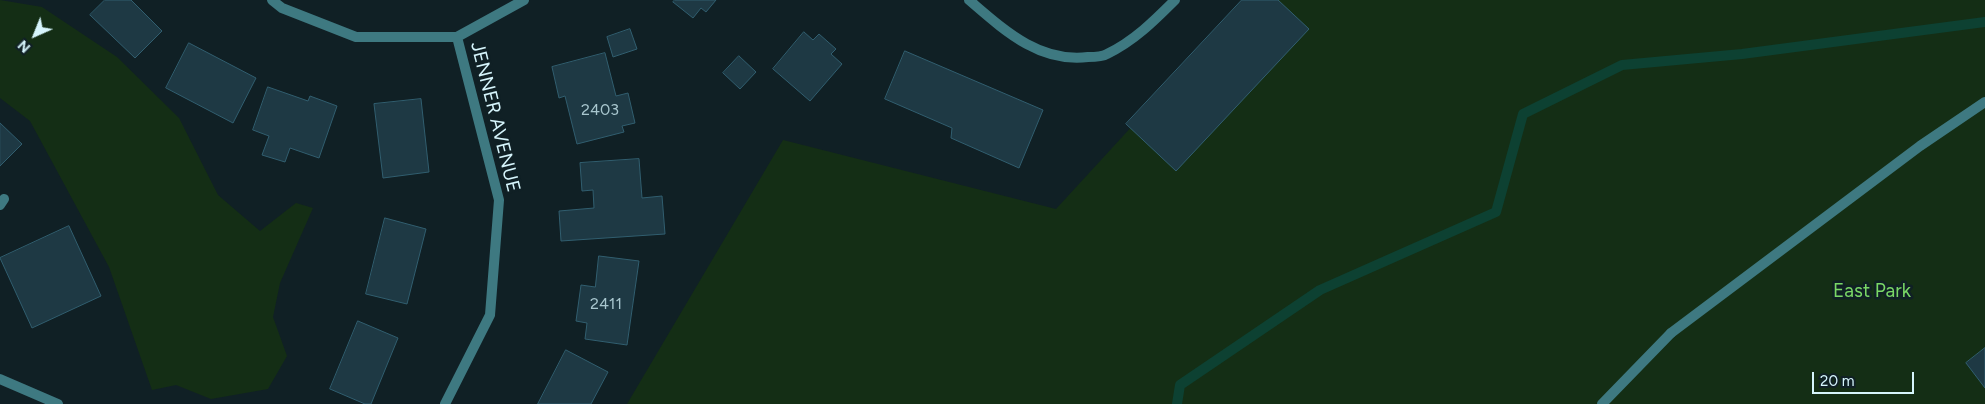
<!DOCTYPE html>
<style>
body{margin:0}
#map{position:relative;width:1985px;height:404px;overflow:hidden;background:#102025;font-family:Figtree,sans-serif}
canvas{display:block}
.north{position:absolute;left:10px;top:10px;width:50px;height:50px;-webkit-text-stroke:4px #102025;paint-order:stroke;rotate:224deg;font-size:14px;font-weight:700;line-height:20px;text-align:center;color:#d6f5fc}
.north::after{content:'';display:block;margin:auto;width:18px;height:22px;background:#d6f5fc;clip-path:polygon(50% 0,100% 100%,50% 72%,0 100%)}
.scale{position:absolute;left:1812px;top:372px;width:102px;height:22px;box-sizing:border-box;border:2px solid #d6f5fc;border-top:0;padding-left:6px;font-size:15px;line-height:18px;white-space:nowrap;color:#d6f5fc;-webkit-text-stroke:4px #102025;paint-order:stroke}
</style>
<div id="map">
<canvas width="1985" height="404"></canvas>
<div class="north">N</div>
<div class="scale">20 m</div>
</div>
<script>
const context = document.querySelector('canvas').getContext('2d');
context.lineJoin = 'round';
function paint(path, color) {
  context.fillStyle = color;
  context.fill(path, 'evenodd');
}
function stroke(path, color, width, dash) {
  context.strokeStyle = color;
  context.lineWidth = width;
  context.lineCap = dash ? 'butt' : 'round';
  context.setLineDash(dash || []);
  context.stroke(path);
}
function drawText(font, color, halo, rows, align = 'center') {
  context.font = font + ' Figtree,sans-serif';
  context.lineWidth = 5;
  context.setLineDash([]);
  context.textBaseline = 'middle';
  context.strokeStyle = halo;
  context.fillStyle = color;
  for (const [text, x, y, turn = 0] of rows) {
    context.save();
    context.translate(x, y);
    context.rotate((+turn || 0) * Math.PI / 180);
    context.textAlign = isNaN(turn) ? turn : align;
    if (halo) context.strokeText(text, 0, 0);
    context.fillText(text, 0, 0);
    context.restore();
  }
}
paint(new Path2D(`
 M0,0L42,7L117,57L179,118L218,195L260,231L296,203L313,208L280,283L273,317L287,356L268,389L211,399L176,385L152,390L109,267L30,121L0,98Z
 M1248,0H1985V404H627L783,140L1056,209Z`), '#142e15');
stroke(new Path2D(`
 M1177,404L1180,385L1320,290L1496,212L1523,114L1622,65L1742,54L1985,22`), '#0d4132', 10);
const building = new Path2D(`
 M105,0H131L162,31L135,58L90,15Z
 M675,0H716L706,12L701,8L693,18L673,2Z
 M1242,0H1278L1309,29L1176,171L1126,124Z
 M630,29L637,49L613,57L607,37Z
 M804,32L813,40L819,34L836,49L831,54L842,64L810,101L773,69Z
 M189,43L256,78L233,123L166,88Z
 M905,51L1043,110L1019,168L951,138L952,128L885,99Z
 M605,53L616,96L628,93L635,123L622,126L624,132L577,144L565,96L559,98L552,67Z
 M739,56L756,72L740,89L723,73Z
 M268,87L308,101L310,96L337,106L319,158L290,148L285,162L262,155L269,136L253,130Z
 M421,99L429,172L383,178L374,104Z
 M0,123L22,144L0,166Z
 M639,159L642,198L662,196L665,234L561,241L559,211L594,208L593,190L582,191L580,163Z
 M385,218L426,229L407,304L366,294Z
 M69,226L101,296L32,328L0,258Z
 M599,256L639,261L627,345L585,339L587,323L576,321L581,285L595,287Z
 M358,321L398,338L371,404H365L330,389Z
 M1985,348V388L1966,363Z
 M566,350L608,372L591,404H538Z`);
paint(building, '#1e3944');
stroke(building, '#315e6f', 1);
stroke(new Path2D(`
 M969,0C1004,30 1039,63 1088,57C1094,57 1102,57 1107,54C1134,41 1154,21 1175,0
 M0,205L4,199
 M1671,333L1920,146L1985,102`), '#3e7981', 10);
stroke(new Path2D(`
 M272,0L282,8L356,37H457L524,0
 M0,379L58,404
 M445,404L490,315L499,200L457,37
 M1602,404L1671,333`), '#3e7981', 10);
drawText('16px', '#a8c6ce', null, [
 ["2403",600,110],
 ["2411",606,304]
]);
drawText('19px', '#d6f5fc', '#102025', [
 ["JENNER AVENUE",495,117,76]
]);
drawText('19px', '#7ad866', '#102025', [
 ["East Park",1872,291]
]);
</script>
